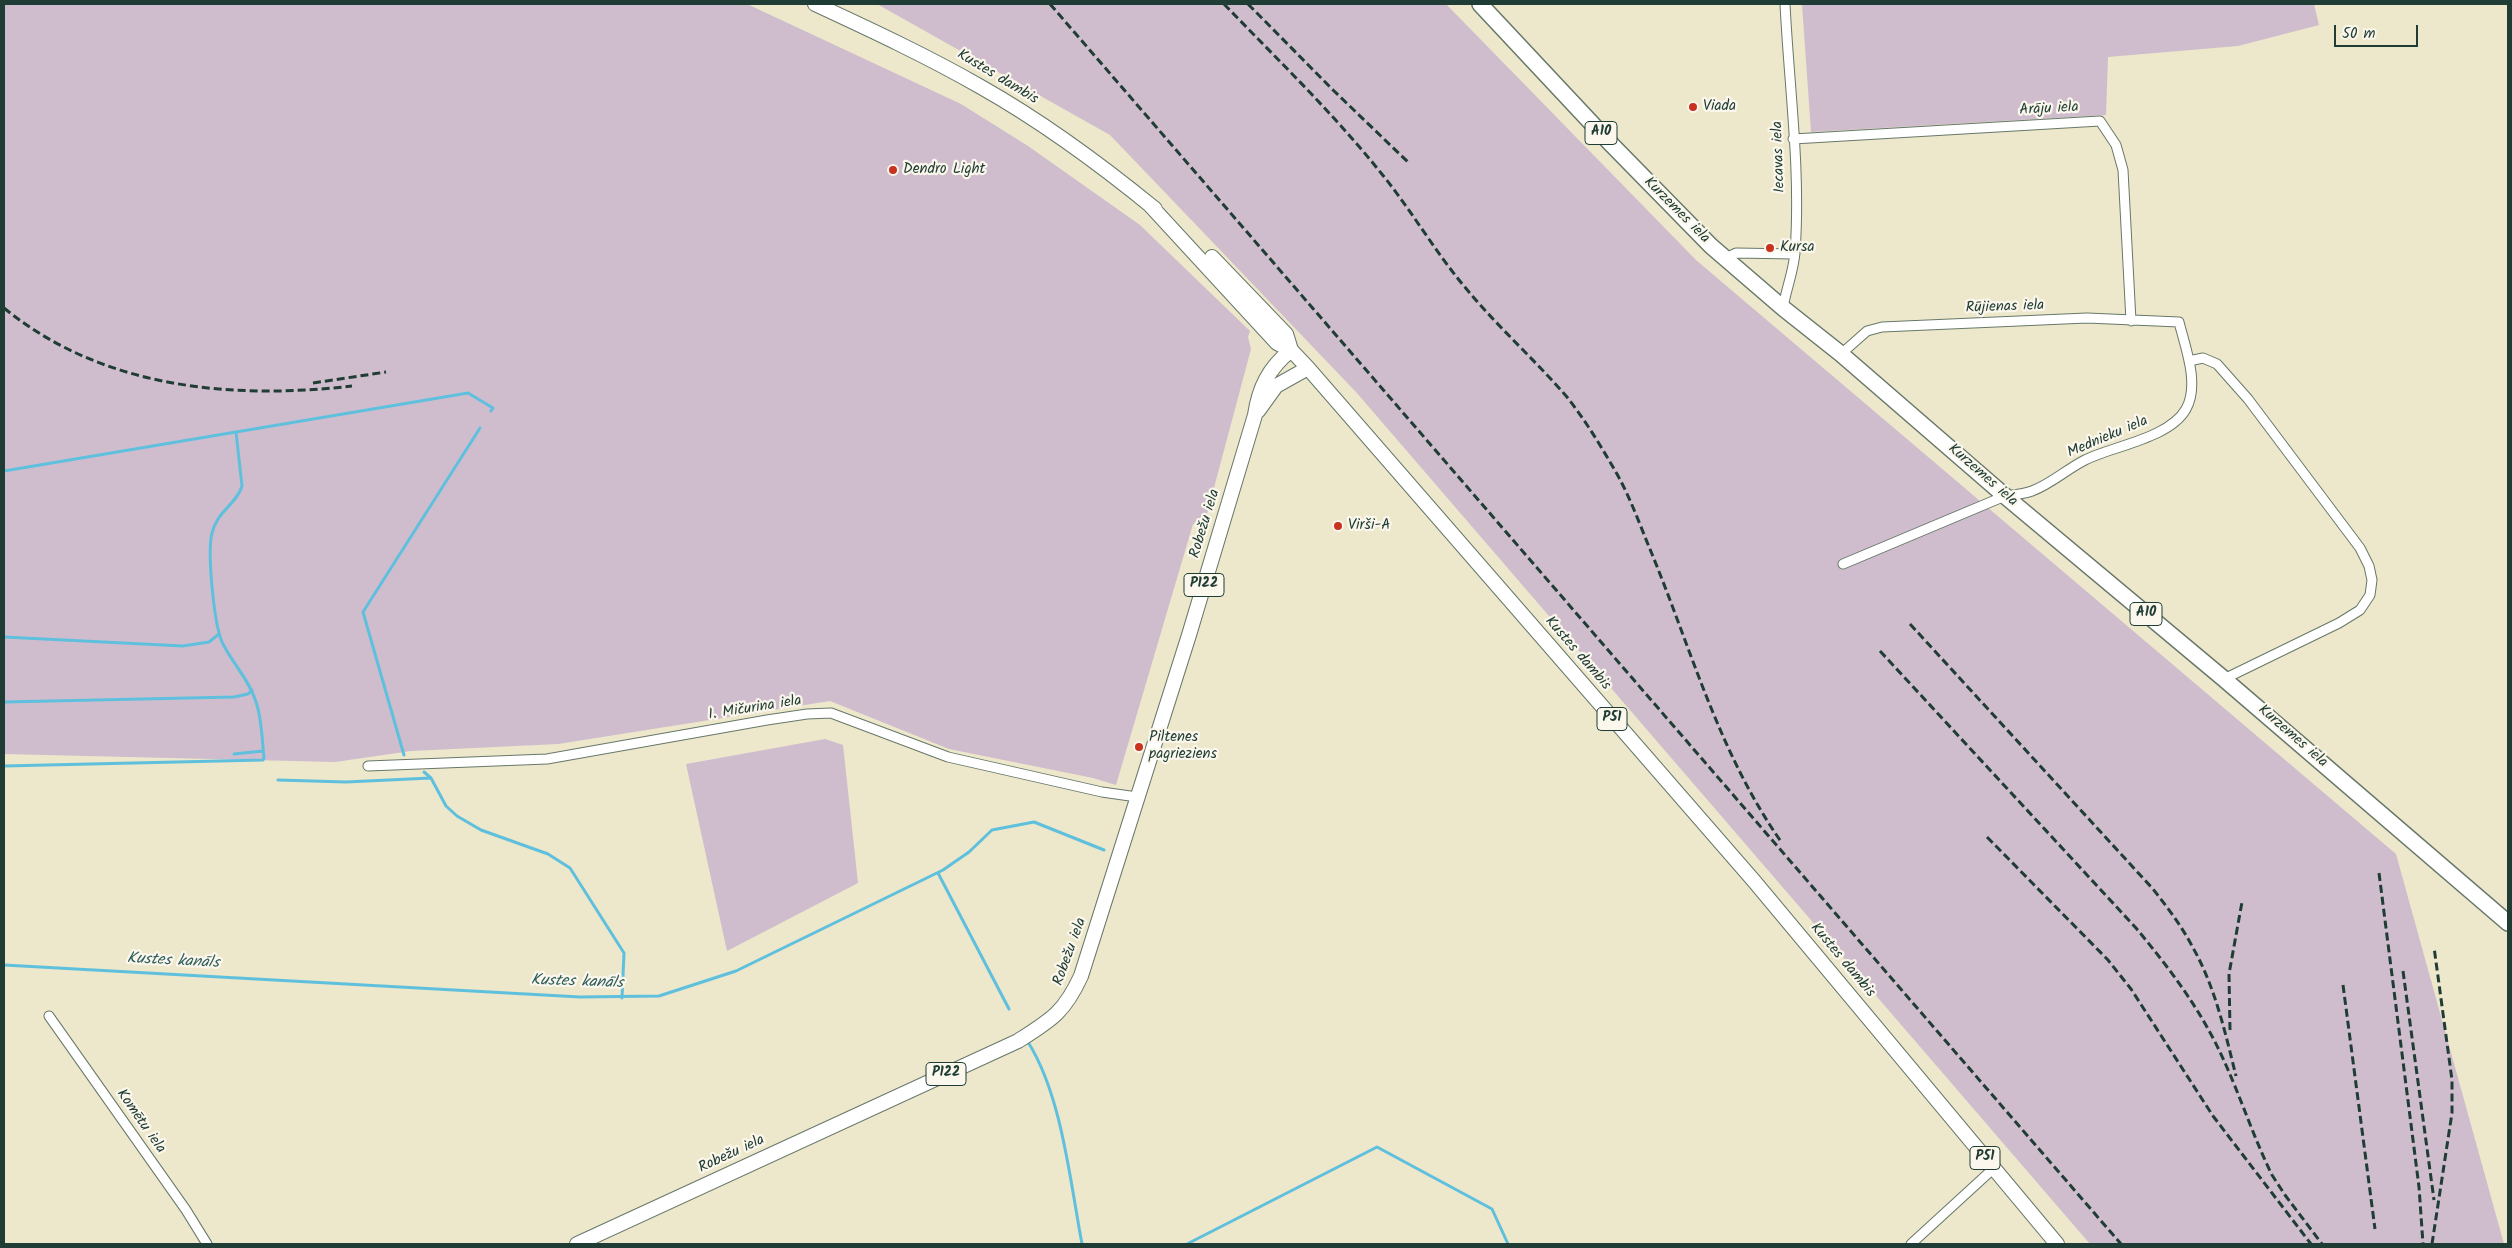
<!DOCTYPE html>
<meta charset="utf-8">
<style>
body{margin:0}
#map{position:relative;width:2512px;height:1248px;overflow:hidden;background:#ede7cb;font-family:Kalam,sans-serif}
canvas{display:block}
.frame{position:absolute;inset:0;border:5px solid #1f3d34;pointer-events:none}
.scale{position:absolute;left:2334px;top:25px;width:84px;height:22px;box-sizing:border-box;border:2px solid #1f3d34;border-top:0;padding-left:6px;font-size:15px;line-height:18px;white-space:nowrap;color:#1f3d34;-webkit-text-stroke:4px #fbf7ec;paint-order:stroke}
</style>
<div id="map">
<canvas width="2512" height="1248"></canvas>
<div class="frame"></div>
<div class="scale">50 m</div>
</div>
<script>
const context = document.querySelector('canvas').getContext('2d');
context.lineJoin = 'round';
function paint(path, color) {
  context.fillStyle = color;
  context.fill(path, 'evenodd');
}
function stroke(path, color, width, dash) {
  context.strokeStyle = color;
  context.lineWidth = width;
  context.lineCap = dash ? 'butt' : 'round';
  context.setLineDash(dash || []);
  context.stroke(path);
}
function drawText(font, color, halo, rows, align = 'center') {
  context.font = font + ' Kalam,sans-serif';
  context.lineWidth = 4.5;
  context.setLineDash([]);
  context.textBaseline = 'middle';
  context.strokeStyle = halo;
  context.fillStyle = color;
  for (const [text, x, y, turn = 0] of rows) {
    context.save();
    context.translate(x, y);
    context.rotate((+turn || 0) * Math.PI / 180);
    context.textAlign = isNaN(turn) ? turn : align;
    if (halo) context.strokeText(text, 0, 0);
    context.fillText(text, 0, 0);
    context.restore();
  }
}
paint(new Path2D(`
 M4,4H747L961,104L1028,146L1140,225L1250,331L1248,337L1251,349L1203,529L1193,524L1116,785L1093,778L949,749L830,701L558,744L411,751L335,762L4,754Z
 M877,4H1446L1696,260L2396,854L2504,1244H2090L1356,392L1110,135Z
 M1802,4H2314L2319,25L2238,46L2108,57L2106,115L1811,132Z
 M825,739L843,745L858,883L727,951L686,764Z`), '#cfbdce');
stroke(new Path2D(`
 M4,471L468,393L493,408L491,411
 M4,637L183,646L209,642L219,634
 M4,702L234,697L248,694L252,690
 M234,754L263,751
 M404,755L363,612L480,428
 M4,766L263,760L264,758C262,740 262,719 256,702C249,679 232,663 222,642C214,623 207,553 212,533C217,511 237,504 242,486L236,432
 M424,772L431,778
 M278,780L346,782L431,778L446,806L457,816L481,830L548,854L570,868L624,953L622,998
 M938,873L1009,1009
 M4,965L580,997L659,996L736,971L943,870L969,852L992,830L1034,822L1104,850
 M1028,1042C1062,1096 1070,1181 1082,1244
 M1187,1244L1377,1147L1492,1209L1508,1244`), '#5fc0dd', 3);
const minor = new Path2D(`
 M1793,139L2100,121L2116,145L2123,170L2131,321
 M1726,258L1736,253L1795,254
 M1783,308C1786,289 1794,270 1795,252C1801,170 1789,86 1785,4
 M1841,354L1867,331L1882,327L2087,318L2179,322C2185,347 2200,384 2186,409C2170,438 2113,446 2085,460C2067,469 2051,484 2032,491C2024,494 2014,495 2005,496L1843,564
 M2189,361L2203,358L2217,364L2248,399L2360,548L2369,566L2372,580L2370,595L2360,610L2339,623L2224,679
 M368,766L547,759L767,720L807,714L831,713L948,757L1102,792L1137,797
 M49,1016L186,1210L207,1244
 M1911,1244L1994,1168`);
const primary = new Path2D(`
 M815,4C871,30 927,56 981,87C1043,122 1100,164 1155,209
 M1149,204L1277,343L1291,350L1308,368L1754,881L2057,1244
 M1212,257L1286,334L1291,350
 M1258,411L1276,386L1308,368
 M577,1244L1018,1041C1051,1020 1064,1013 1081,976L1189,635L1255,415C1259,387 1269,368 1291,350`);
const trunk = new Path2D(`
 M1480,4L1612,145L1711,246L1783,308L1841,354L2005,496L2224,679L2508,923`);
stroke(minor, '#677869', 11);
stroke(primary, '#677869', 16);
stroke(trunk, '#677869', 18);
stroke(minor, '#fff', 9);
stroke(primary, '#fff', 14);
stroke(trunk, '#fff', 15);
stroke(new Path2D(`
 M1050,4L2121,1244
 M1224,4C1277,59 1333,113 1381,173C1412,211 1437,255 1469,292C1500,329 1536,361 1567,397C1586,421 1602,448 1617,474C1631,499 1641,528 1652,554C1692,652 1720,755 1782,843
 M1248,4L1333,90L1410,164
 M4,308C102,388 230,400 352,386
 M313,383L386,372
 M1910,624L2153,889C2167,907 2181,925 2192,946C2215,986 2225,1032 2236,1076
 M1880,651L2136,928C2165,963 2192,998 2213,1038C2236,1082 2250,1130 2272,1175L2285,1195L2322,1244
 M1987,837L2108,960L2131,989L2213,1116L2311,1244
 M2379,873L2419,1187L2423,1244
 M2403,971L2434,1200
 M2343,985L2375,1229
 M2230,1030L2229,974L2242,902
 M2432,1244L2452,1113V1080L2434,947`), '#1f3d34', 3, [8, 4]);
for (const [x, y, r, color] of [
 [1693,107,5,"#c8321e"],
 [893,170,5,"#c8321e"],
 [1770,248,5,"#c8321e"],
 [1338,526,5,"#c8321e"],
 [1139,747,5,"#c8321e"]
]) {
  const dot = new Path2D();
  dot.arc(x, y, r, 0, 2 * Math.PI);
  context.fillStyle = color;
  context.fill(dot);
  stroke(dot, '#fbf7ec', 2);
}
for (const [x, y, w] of [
 [1601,133,32],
 [1204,585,40],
 [2146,614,32],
 [1612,719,30],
 [946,1074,40],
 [1985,1158,30]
]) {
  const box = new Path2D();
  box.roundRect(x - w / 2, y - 11.5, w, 23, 4);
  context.fillStyle = '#fbf7ec';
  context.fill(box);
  stroke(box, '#1f3d34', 1);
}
drawText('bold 14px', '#1f3d34', null, [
 ["A10",1601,133],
 ["P122",1204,585],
 ["A10",2146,614],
 ["P51",1612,719],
 ["P122",946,1074],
 ["P51",1985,1158]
]);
drawText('15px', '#1f3d34', '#fbf7ec', [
 ["Kustes dambis",997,78,31],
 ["Arāju iela",2049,110,-3],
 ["Iecavas iela",1780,157,-92],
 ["Kurzemes iela",1676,211,45],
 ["Rūjienas iela",2005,308,-2],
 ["Mednieku iela",2108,438,-23],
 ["Kurzemes iela",1982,476,41],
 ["Robežu iela",1206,524,-73],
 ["Kustes dambis",1577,654,49],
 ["I. Mičurina iela",755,709,-9],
 ["Kurzemes iela",2292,737,41],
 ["Robežu iela",1071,952,-70],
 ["Kustes dambis",1842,961,50],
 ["Komētu iela",140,1122,55],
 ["Robežu iela",732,1155,-25]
]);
drawText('15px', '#1f3d34', '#fbf7ec', [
 ["Viada",1703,107],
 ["Dendro Light",903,170],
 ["Kursa",1780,248],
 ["Virši-A",1348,526],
 ["Piltenes",1149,738],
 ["pagrieziens",1149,755]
], 'left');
drawText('italic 16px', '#2f5e5e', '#fbf7ec', [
 ["Kustes kanāls",173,962,3],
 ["Kustes kanāls",577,983,2]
]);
</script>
